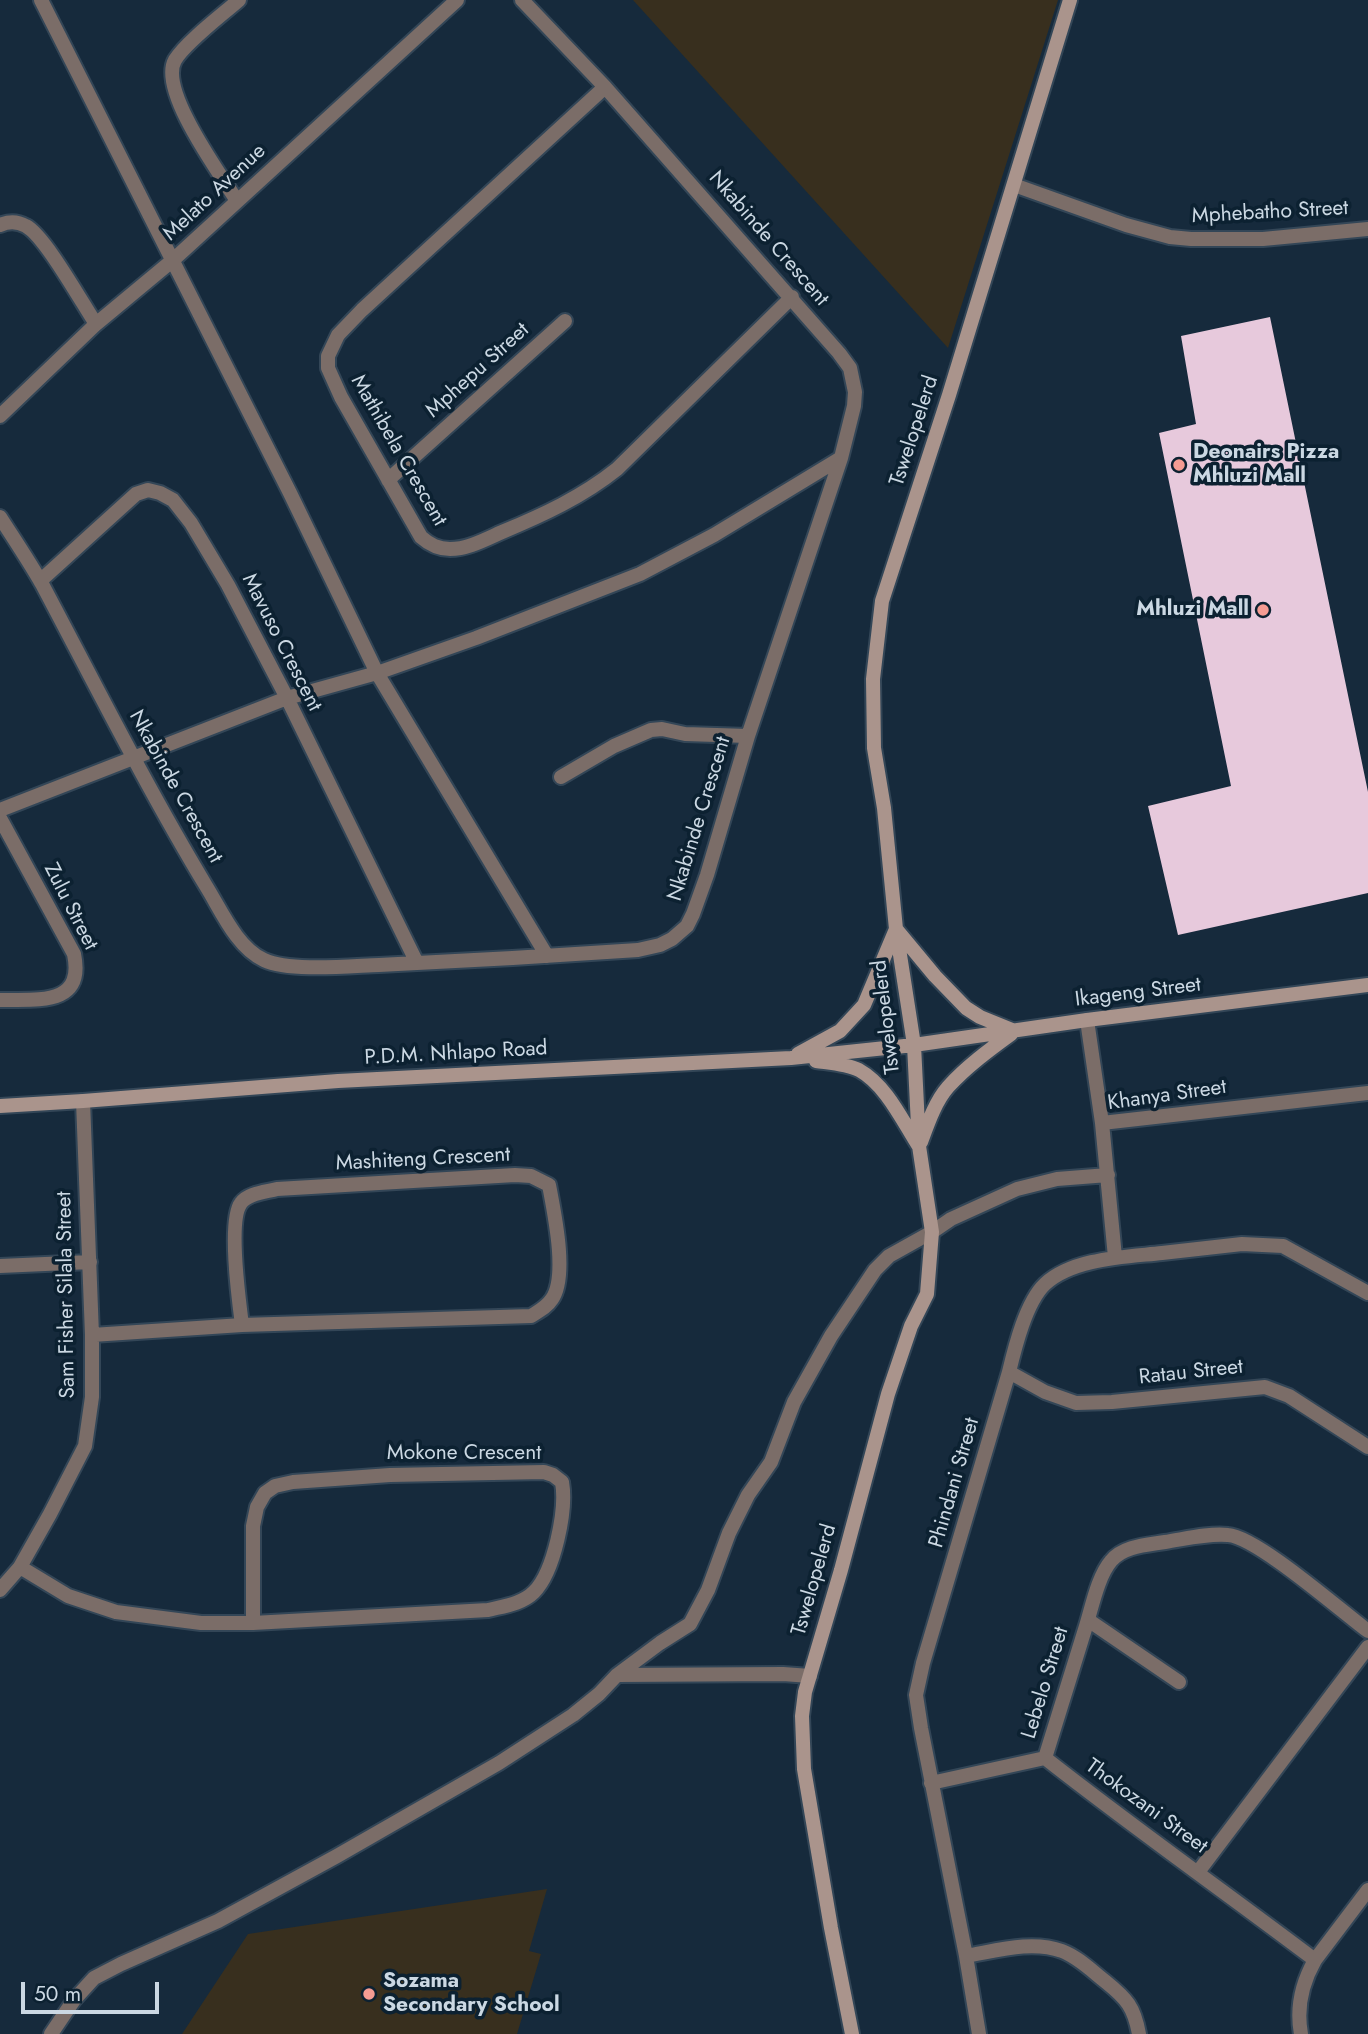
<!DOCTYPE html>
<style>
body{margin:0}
#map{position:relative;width:1368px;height:2034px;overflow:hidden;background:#162a3c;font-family:Jost,sans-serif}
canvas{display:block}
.scale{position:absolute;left:21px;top:1982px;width:138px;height:32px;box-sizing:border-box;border:4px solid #cbd8e3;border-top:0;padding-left:9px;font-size:21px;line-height:24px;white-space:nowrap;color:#cbd8e3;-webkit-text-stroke:5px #0c2131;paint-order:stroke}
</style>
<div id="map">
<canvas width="1368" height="2034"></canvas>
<div class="scale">50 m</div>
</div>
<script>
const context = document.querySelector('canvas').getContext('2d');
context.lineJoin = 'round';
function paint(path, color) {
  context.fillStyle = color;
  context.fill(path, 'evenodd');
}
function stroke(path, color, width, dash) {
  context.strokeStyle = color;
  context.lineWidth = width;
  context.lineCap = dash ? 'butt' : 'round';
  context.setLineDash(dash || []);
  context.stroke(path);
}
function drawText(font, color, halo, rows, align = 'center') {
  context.font = font + ' Jost,sans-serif';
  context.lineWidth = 7;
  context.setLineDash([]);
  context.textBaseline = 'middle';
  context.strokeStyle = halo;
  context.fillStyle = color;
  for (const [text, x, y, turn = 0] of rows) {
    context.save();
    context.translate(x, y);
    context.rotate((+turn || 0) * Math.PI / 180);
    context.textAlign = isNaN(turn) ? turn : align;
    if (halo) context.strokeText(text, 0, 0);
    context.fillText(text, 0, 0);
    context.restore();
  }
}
paint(new Path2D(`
 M633,0H1058L948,348Z
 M547,1889L529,1951L541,1954L517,2034H182L248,1934Z`), '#382f1e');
paint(new Path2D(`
 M1270,317L1368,792V893L1178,935L1148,806L1231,786L1159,433L1196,424L1181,336Z`), '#e7c9dc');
const street = new Path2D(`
 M41,0L290,493L377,673L547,956
 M605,87L362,310L338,335L328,356V368L341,397L421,537C430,545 438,549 450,549C468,549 486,539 502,532C543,515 582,497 617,469L792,297
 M1014,185L1126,225L1170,237L1191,239H1263L1368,229
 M237,201C221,175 158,90 175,60C186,42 222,15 239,0
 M0,225C9,221 17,221 26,226C45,236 82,303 96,324
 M0,416L96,324L173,260L457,0
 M388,480L565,321
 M0,517C14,539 29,561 42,584C96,686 147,788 206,886C221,910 237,948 264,960C290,972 350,966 379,965C466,961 552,956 638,950L660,945L672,939L687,926L693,914L707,875L748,736L841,458L854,406L855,392L850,368L839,353L605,87L522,0
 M40,581L136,494L148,490L160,493L173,500L191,523L228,585L287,698L417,963
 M561,777L614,746L651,730L662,729L685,734L748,736
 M0,810L287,698L377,673L476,638L640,574L714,535L841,458
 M0,818L74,954C85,1007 36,999 0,1000
 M1087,1020L1102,1123
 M1115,1257L1102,1123L1368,1093
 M0,1266L90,1262
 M92,1335L242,1325L531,1316C539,1311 546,1308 552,1299C568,1276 554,1212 549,1185L531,1176L515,1175L277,1189C266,1192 248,1193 241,1203C228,1220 239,1302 242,1325
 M1009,1372L1045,1392L1076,1403L1112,1402L1265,1387L1289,1396L1368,1447
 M20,1567L68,1596L116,1612L201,1623H253L488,1610C504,1606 522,1604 534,1592C554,1572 567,1510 562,1482L553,1475L544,1472L390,1475L293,1482L275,1486L265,1493L257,1507L253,1526V1623
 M0,1590L20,1567L50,1514L85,1446L92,1397V1335L83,1101
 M1088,1620L1179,1682
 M617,1675L783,1674L810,1676
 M1045,1758C1059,1714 1072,1670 1086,1626C1092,1607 1098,1576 1111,1561C1123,1546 1147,1545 1165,1542C1185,1539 1208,1533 1228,1535C1257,1537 1341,1611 1368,1631
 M931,1783L1045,1758C1134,1828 1225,1892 1315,1960
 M1198,1872L1368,1647
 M966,1956C996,1951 1031,1940 1062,1951C1078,1957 1092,1971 1106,1982C1127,1999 1134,2007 1139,2034
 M51,2034L74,2000L94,1978L121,1964L218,1921L337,1856L499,1763L573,1715L599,1694L617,1675L660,1643L690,1624L708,1590L729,1533L748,1495L771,1462L794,1402L831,1336L875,1270L889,1256L932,1232L951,1219L1017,1189L1057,1179L1108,1175
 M979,2034L966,1956L921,1728L916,1695L923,1663L1009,1372C1015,1347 1026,1302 1045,1284C1073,1258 1126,1257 1162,1253C1189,1250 1216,1247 1242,1244L1283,1246L1368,1293
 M1301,2034C1296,2007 1302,1983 1315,1960L1368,1890`);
const secondary = new Path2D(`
 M798,1054L840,1031L864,1005L896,929L935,976L966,1008L980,1017L1012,1030
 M816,1061C830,1063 847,1064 859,1070C886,1085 902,1120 918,1145
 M0,1106L83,1101L338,1081L791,1058L914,1045L1087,1020L1368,985
 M921,1142C928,1123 935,1102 948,1087C966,1067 989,1050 1011,1034
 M852,2034L831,1928L804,1769L802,1716L805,1692L841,1570L888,1394L911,1326L927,1294L932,1232L919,1146L914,1045L896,929L884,808L874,748L873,679L882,601L949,395L1070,0`);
stroke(street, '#334657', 18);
stroke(secondary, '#334657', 18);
stroke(street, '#7b6d68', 14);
stroke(secondary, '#aa948c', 14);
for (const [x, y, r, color] of [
 [1179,465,7,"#f59c93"],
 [1263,610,7,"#f59c93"],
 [369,1994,7,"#f59c93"]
]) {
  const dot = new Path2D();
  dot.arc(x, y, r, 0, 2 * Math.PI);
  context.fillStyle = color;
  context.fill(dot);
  stroke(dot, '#0c2131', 2.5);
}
drawText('21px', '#cbd8e3', '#0c2131', [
 ["Melato Avenue",215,193,-43],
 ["Mphebatho Street",1270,213,-3],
 ["Nkabinde Crescent",768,239,49],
 ["Mphepu Street",478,371,-42],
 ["Tswelopelerd",915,431,-72],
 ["Mathibela Crescent",398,451,60],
 ["Mavuso Crescent",281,643,63],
 ["Nkabinde Crescent",175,787,61],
 ["Nkabinde Crescent",700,819,-73],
 ["Zulu Street",70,907,63],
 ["Ikageng Street",1138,993,-7],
 ["Tswelopelerd",887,1017,-97],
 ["P.D.M. Nhlapo Road",456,1054,-3],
 ["Khanya Street",1167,1096,-8],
 ["Mashiteng Crescent",423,1160,-3],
 ["Sam Fisher Silala Street",67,1295,-91],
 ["Ratau Street",1191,1373,-6],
 ["Mokone Crescent",464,1454],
 ["Phindani Street",955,1483,-74],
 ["Tswelopelerd",815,1580,-74],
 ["Lebelo Street",1046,1683,-73],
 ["Thokozani Street",1146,1807,36]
]);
drawText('bold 21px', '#cbd8e3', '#0c2131', [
 ["Deonairs Pizza",1193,453],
 ["Mhluzi Mall",1193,477],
 ["Mhluzi Mall",1249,610,"right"],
 ["Sozama",383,1982],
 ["Secondary School",383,2006]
], 'left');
</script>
